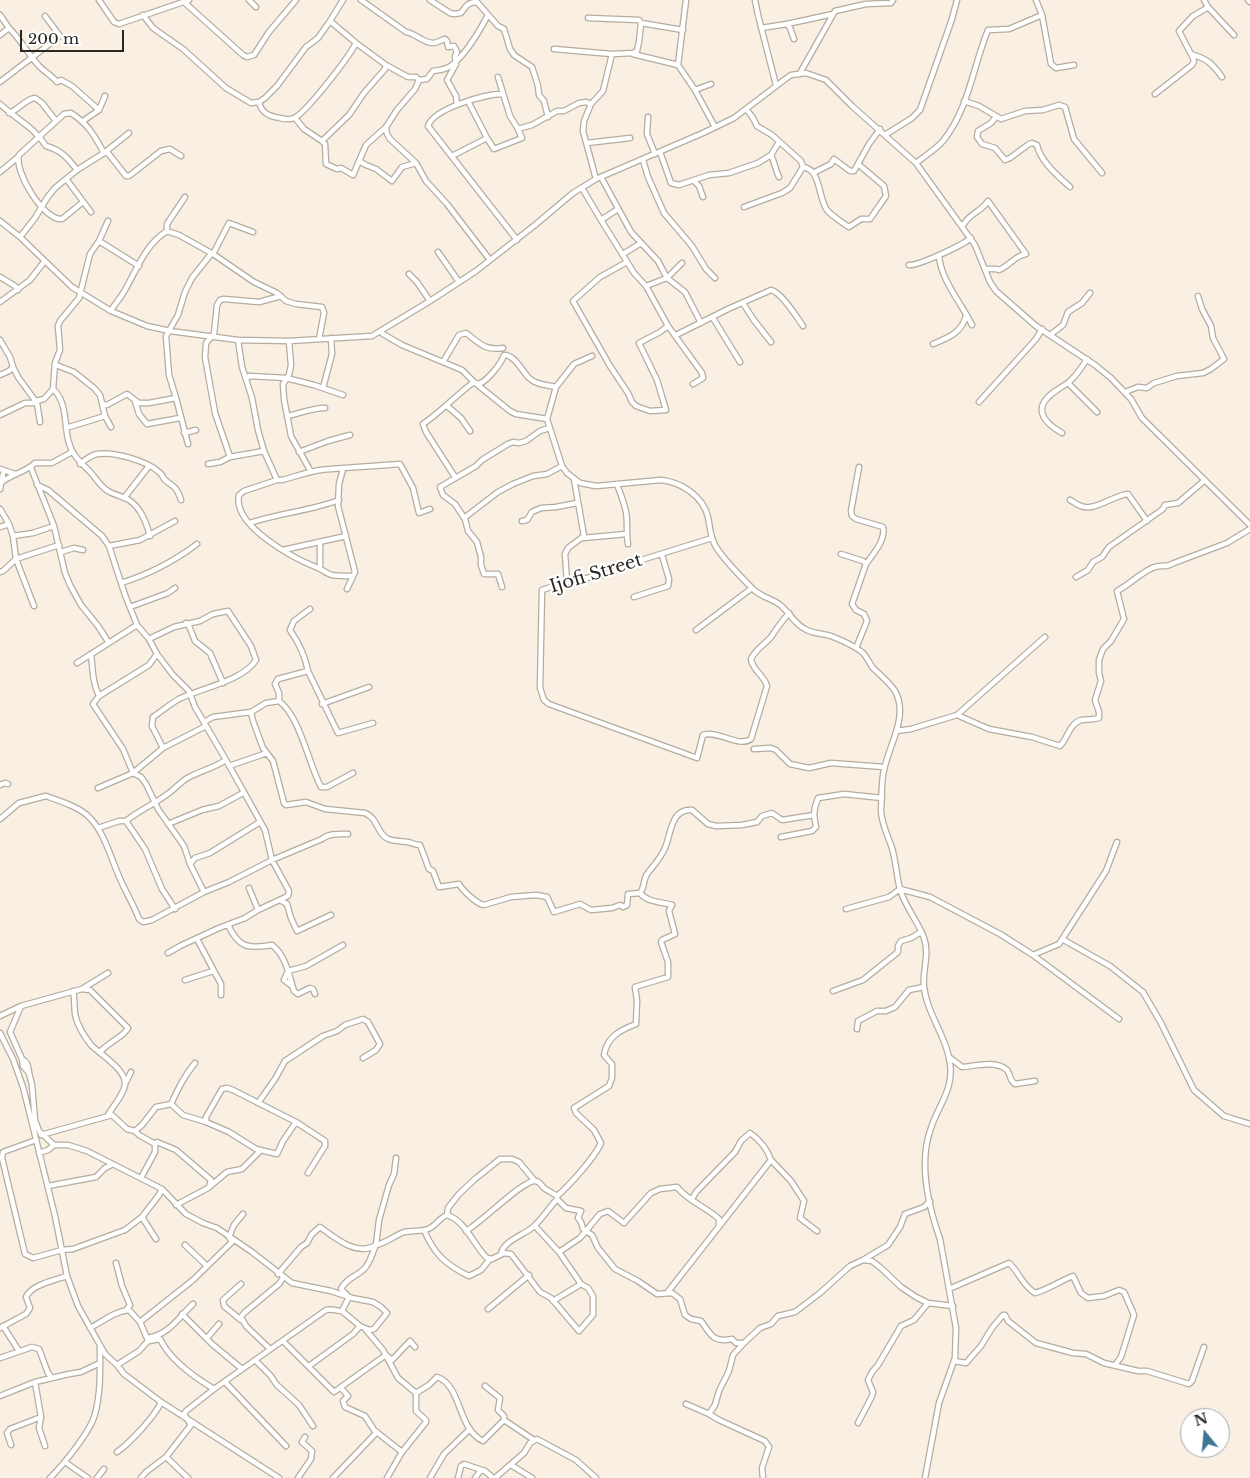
<!DOCTYPE html>
<style>
body{margin:0}
#map{position:relative;width:1250px;height:1478px;overflow:hidden;background:#f9f0e3;font-family:"Libre Baskerville",serif}
canvas{display:block}
.north{position:absolute;left:1180px;top:1408px;width:50px;height:50px;box-sizing:border-box;background:#fff;border:1px solid #aaa9a7;border-radius:50%;rotate:343deg;font-size:14px;font-weight:700;line-height:20px;text-align:center;color:#2b2823}
.north::after{content:'';display:block;margin:auto;width:18px;height:22px;background:#3e7791;clip-path:polygon(50% 0,100% 100%,50% 72%,0 100%)}
.scale{position:absolute;left:20px;top:30px;width:104px;height:22px;box-sizing:border-box;border:2px solid #2b2823;border-top:0;padding-left:6px;font-size:15px;line-height:18px;white-space:nowrap;color:#2b2823;-webkit-text-stroke:4px #fff;paint-order:stroke}
</style>
<div id="map">
<canvas width="1250" height="1478"></canvas>
<div class="north">N</div>
<div class="scale">200 m</div>
</div>
<script>
const context = document.querySelector('canvas').getContext('2d');
context.lineJoin = 'round';
function stroke(path, color, width, dash) {
  context.strokeStyle = color;
  context.lineWidth = width;
  context.lineCap = dash ? 'butt' : 'round';
  context.setLineDash(dash || []);
  context.stroke(path);
}
function drawText(font, color, halo, rows, align = 'center') {
  context.font = font + ' "Libre Baskerville",serif';
  context.lineWidth = 4.5;
  context.setLineDash([]);
  context.textBaseline = 'middle';
  context.strokeStyle = halo;
  context.fillStyle = color;
  for (const [text, x, y, turn = 0] of rows) {
    context.save();
    context.translate(x, y);
    context.rotate((+turn || 0) * Math.PI / 180);
    context.textAlign = isNaN(turn) ? turn : align;
    if (halo) context.strokeText(text, 0, 0);
    context.fillText(text, 0, 0);
    context.restore();
  }
}
const minor = new Path2D(`
 M99,0L114,22L119,24L189,0
 M249,0L256,7
 M361,0L406,32C415,33 423,43 433,43C437,43 441,40 445,39L447,41L448,47L454,46L457,52L455,56L456,64L447,80L456,96L457,105
 M430,0L450,13L454,14L461,13C466,6 468,2 477,2L498,26L504,29L510,49L514,55L532,67L538,86L539,95L544,101L548,117
 M686,0L678,65L695,90L715,127
 M755,0L758,15L776,85
 M1036,0L1042,15L1051,64L1056,68L1074,65
 M1248,0L1250,2
 M184,2L243,55L247,57L254,55L269,32L296,0
 M1208,7L1234,35
 M0,15L9,28
 M143,15L153,28L183,49L226,88L251,103L259,102L265,98L277,86L306,47L318,38L330,21L343,0
 M588,18L639,20L641,23L683,30
 M330,21L356,43L386,65L408,77H416L419,80L415,89L397,110L386,127L366,145L353,175L341,168L337,169L326,164L325,144L322,141L349,115L364,93L385,69L386,65
 M787,24L790,28L794,39
 M761,28L787,24L833,14
 M0,35L9,28C21,40 28,54 39,66C45,72 52,76 57,82L61,80L72,86L99,110
 M554,49L612,54
 M633,54L678,65
 M1191,54C1207,59 1212,63 1222,77
 M800,73L835,11L866,4L891,3L893,0
 M498,77L510,116L518,129
 M419,80L427,79L433,71C440,70 446,70 452,65C467,53 479,32 488,15
 M0,82L60,36L45,16
 M695,90L711,84
 M502,94C486,94 434,108 428,126L517,240
 M1155,94L1192,65L1194,61L1193,58L1179,31L1193,16L1207,8L1208,7L1204,0
 M468,101L487,138
 M964,101L979,106L1001,119L1025,111L1043,110L1059,105L1065,107L1074,139L1102,173
 M259,102C261,111 266,115 275,117C281,118 287,121 294,118C306,113 349,57 356,43
 M0,104C16,119 34,127 46,146C61,150 68,158 77,170
 M747,110L753,118L757,126L772,135L801,161L803,167
 M9,113C19,110 25,99 35,98L42,103L56,121
 M648,117L647,134L655,154
 M996,117L991,123L978,131L977,137L982,144L995,148L1005,160L1010,158L1029,144L1032,143L1037,145C1040,161 1058,176 1070,187
 M295,118L304,129L322,141
 M83,121L99,110L105,96
 M386,127L387,134L390,139L416,163L426,181L447,204L490,260
 M885,135L912,118L920,110L952,19L957,0
 M587,143L630,138
 M660,152L671,183L679,185L709,175L729,173L758,163L771,155L779,142
 M771,155C775,163 775,169 779,177
 M452,156L487,138L494,149L522,138L518,129L532,125L557,111H564L579,103L586,102L591,104
 M643,160L648,177L664,213L692,246L706,269L715,278
 M359,161L366,165L376,169L392,181L402,167L416,163
 M916,163C925,156 936,149 943,141C969,109 973,66 988,30L1009,29L1042,15
 M803,167C821,169 818,198 827,210C831,215 844,224 849,227L861,219H870L886,196L884,186L858,164
 M0,172L18,157
 M814,174L815,172L831,164L834,159L850,171H854L869,144L880,129
 M601,177L631,232L658,261L667,278L685,292L701,323
 M596,179L583,131L584,121L591,104L603,91L612,54L633,53L637,51L639,42L641,23
 M67,180L91,212
 M694,181L699,186L703,197
 M582,188L601,220L634,273L646,286L668,326L702,373L703,378L693,384
 M83,202L62,219C44,221 14,172 19,155L64,114L71,113C89,125 94,135 104,153H108L126,176H129L161,151L170,149L181,156
 M744,207L782,193L790,188L803,167
 M601,220L618,209
 M0,221L20,237L72,287L111,311L147,326L170,331L238,340L289,341L372,336L430,301L476,271L535,225L573,193L596,179L703,133L734,118L784,80L791,75L806,73L826,80L852,106L916,163L975,245L990,282L996,291L1036,326L1095,365L1111,378L1131,399L1142,418L1250,525
 M961,225L964,224C969,214 982,211 988,201L1026,254C1016,255 1009,266 999,270L996,269H986
 M167,231L179,235L213,254L254,282L277,293L286,301L296,304L322,307L324,313L319,339
 M167,231V224L185,197
 M20,237L35,218L47,198L55,188L77,170L104,153L129,133
 M99,241L139,266
 M438,252L459,282
 M213,254L229,223L253,232
 M623,254L641,243
 M939,255C940,279 962,304 972,325
 M627,262L600,277L573,301L610,366L628,393L632,402L636,406L650,411L666,410L657,380L639,343L660,332L668,326
 M909,265C918,266 963,245 971,238
 M409,274L417,282L430,301
 M0,277L15,286L18,290
 M646,286L667,278L682,263
 M0,302L30,280L44,262
 M743,303L753,319L771,342
 M111,311C114,305 118,301 122,295C136,273 143,246 167,231
 M713,318L740,362
 M381,332L383,334L402,345L462,370L474,382L510,411L516,414L547,419L562,466L567,473L580,483L596,486L661,480C681,482 703,496 708,517C710,527 710,537 716,547C725,561 740,576 752,588C759,596 770,598 779,604C789,611 794,624 805,629C813,634 822,633 831,636C841,640 854,645 863,653C867,657 869,663 873,668C880,675 889,682 895,691C909,716 889,745 884,770C881,782 882,798 881,810C881,822 887,834 891,845C896,859 896,874 900,889C905,907 918,921 924,938C930,954 922,971 924,987C927,1014 947,1037 950,1064C954,1089 938,1106 931,1128C918,1163 928,1205 940,1239L956,1328L955,1358L939,1403L925,1478
 M676,335L728,309L771,290C781,292 797,317 803,326
 M1050,335L1063,325L1068,312L1082,303L1090,293
 M0,340L10,357L13,367L18,377L37,403L40,422
 M238,340L242,367L252,398L258,430L264,451L277,480
 M289,341L291,365L289,375L283,384L284,399L291,436L311,472
 M933,344C948,338 963,332 966,315
 M443,362L459,335L466,333C479,343 485,351 503,348
 M56,365L74,372L94,388L100,395L105,416L111,427
 M0,375L9,371L13,367
 M246,379L249,376L286,378L314,385L343,395
 M1068,383L1097,412
 M323,388L332,354L331,338
 M53,389C71,405 61,435 74,454C79,462 86,467 92,474C97,480 101,487 108,491C114,495 122,496 129,500C141,508 146,522 150,536
 M1125,392L1138,387L1147,388L1154,383L1177,376L1203,373L1211,369L1224,359L1213,338L1211,326L1202,309L1198,296
 M176,398L188,444
 M135,401L139,414L147,424L180,418
 M979,402L1036,339L1042,329
 M103,404L107,405L127,394L139,403H149L176,398L169,375L166,336L178,315L185,292L192,278L211,254
 M447,406L461,418L470,431
 M0,415L25,403H37L36,401L44,399L53,389L55,363L60,350L58,326L60,321L79,298L90,254L99,241L108,221
 M287,416C298,414 315,407 325,408
 M547,419L556,387L574,364L592,356
 M66,428L105,416
 M184,433L196,430
 M1062,433C1041,421 1032,406 1057,390C1061,387 1066,385 1070,381C1077,375 1082,367 1087,359
 M299,452L328,441L350,435
 M230,457L215,413L205,357L206,343L214,334L217,305L220,300L224,299L259,302L281,296
 M80,464C85,460 91,455 97,454C113,451 148,461 160,473C162,474 163,477 164,479C174,488 176,485 181,500
 M208,464L220,462L230,457L264,451
 M859,467L851,511L852,516L856,519L883,527C886,540 873,554 866,564
 M31,468L54,526L65,573L70,585L81,605L98,626L109,643
 M0,469L15,474
 M343,469L339,484L338,506L355,572L347,589
 M455,477L426,432L423,424C442,411 456,395 474,382L479,384C488,380 501,364 504,355C515,355 522,371 529,378C536,385 547,385 556,387
 M2,482C12,474 26,472 35,463H52L72,452
 M617,484C620,493 624,502 626,512C628,523 626,534 628,544
 M37,485L48,490L102,536L109,546L125,595L137,625L149,639L157,654L173,675L189,691L195,707L226,760L265,830L272,860L289,891L288,896L258,910L245,918L219,928L180,946L168,953
 M0,489L3,474
 M124,498L149,466
 M1070,500C1074,502 1077,505 1081,506C1094,512 1114,495 1128,494L1147,521
 M0,509L9,524L13,536L16,559L34,606
 M464,518L498,492L513,484L533,476L547,474L562,466
 M522,521L527,520L532,512L541,508L556,507L577,503
 M250,523C279,513 310,511 339,500
 M0,527L9,524
 M13,536L33,533L54,526
 M583,538L626,534
 M712,538L635,562L607,574L567,582L542,590L540,688L544,700L549,704L697,758L703,735C719,730 738,748 751,739L767,686C764,675 752,670 751,659C755,650 765,644 771,637C777,628 782,621 789,613
 M320,543V569
 M109,546L140,540L175,521
 M283,550L346,536
 M61,552L74,548L83,550
 M841,554L863,561L866,564L852,604L856,610L864,614L867,621L856,648
 M0,572L3,571L16,559L59,545
 M352,576C346,576 338,576 332,575C327,574 323,570 318,568C295,559 232,526 239,495L244,491L277,480H282C298,476 314,469 331,469C354,467 377,466 400,464L413,488L419,513L430,509
 M1076,577L1088,570L1093,562L1102,557L1109,547L1163,509L1165,505L1178,503L1205,480
 M567,582L565,554L568,548L584,536L574,479
 M121,583C150,574 173,562 197,544
 M502,587L498,574H484L481,565V557L477,542L468,531L465,519L455,504L443,495L440,487L476,466L482,460L508,444L513,442L519,443L526,441L540,431L549,428
 M634,597L668,586L669,579L662,555
 M130,607L168,593L175,588
 M186,623L189,626L195,641L210,653L223,683
 M696,630L752,588
 M149,639L174,627L200,621L213,614L228,611L251,646L256,660C243,681 201,688 179,699C170,704 162,711 153,717L152,726L163,748
 M91,654C93,669 92,681 99,696
 M157,654L149,665L99,696L93,704L123,749L133,773L141,777L146,784L158,809L184,846L190,864L204,892
 M77,663L137,625
 M308,671C305,655 299,643 290,630L294,621L310,609
 M279,701V693L275,684L278,679L308,671L338,733L373,723
 M322,704L369,687
 M251,712L253,721L263,748L273,761L284,803L286,805L306,802L325,809L365,813C375,818 375,823 380,831C387,843 397,840 408,842C412,843 415,845 420,845L429,869L433,871L439,887L459,884C463,891 477,904 484,905L511,897L536,895L547,897L554,912L580,904L591,910L612,908L620,905L623,907L627,905L628,894L640,893
 M957,715L989,729L1032,737L1060,746C1068,738 1069,724 1081,720C1087,719 1093,720 1099,718V712L1095,700L1101,681L1099,673V660L1103,649L1111,641L1124,619L1117,591C1128,586 1145,569 1155,567C1164,564 1163,569 1174,563L1227,543L1250,529
 M204,722L213,717L251,712L266,703L279,701C300,716 309,765 321,787H327L353,773
 M897,731L911,729L957,715L1045,637
 M754,749L771,748L776,750L790,764L809,768L831,763L884,767
 M229,766L267,753
 M0,785L5,783L8,784
 M98,788L133,773L163,748L206,726
 M0,819L19,803L46,796C60,801 80,807 90,818C105,833 112,862 121,881C127,894 134,906 139,919L143,922L152,920L204,892L229,882L272,860L322,839C329,833 339,834 348,834
 M126,821L145,849L162,889L175,909
 M168,824L202,810L219,806L243,793
 M98,828L119,821H126C139,810 155,804 169,793C176,788 182,780 191,776C204,770 213,768 226,760
 M781,837L812,831L816,827L814,815
 M190,864L195,858L210,853L260,822
 M249,888L258,910
 M640,893C645,887 643,880 647,874C653,866 661,858 665,848C671,834 671,808 692,810L708,824L716,826L742,825L757,822L762,816L772,813L782,820L814,815L815,807L818,798L844,794L882,798
 M280,900L287,904L291,918L297,931L331,915
 M846,909L889,897L900,889L930,897L1000,934L1033,955L1119,1019
 M228,925C239,948 248,949 272,945C286,956 289,975 294,991L298,994L310,988L313,989L315,994
 M197,939L221,984V995
 M1062,939L1110,966L1143,992L1161,1023L1194,1090L1224,1116L1250,1124
 M1033,955L1059,944L1106,871L1117,842
 M288,971L306,966L343,945
 M288,971L284,980L292,986
 M185,980L213,971
 M82,989L90,990L128,1028C125,1036 107,1043 100,1052
 M73,991C75,1000 74,1006 75,1014C77,1025 84,1036 91,1045C100,1054 127,1070 125,1085C123,1096 113,1106 108,1115
 M833,991L863,980L898,952V946L901,941L911,938L921,932
 M21,1006L10,1032L22,1059L23,1066L29,1073L32,1085L35,1120L39,1131L54,1145H68L87,1151L162,1189L186,1214L203,1223L217,1228L252,1252L292,1283L331,1291L352,1298L373,1302L381,1307L387,1313L374,1329L369,1330L360,1326L342,1311C336,1311 332,1308 326,1310L214,1389L186,1411L184,1414L191,1425L166,1457L146,1472L141,1478
 M0,1016L21,1006L82,989L108,973
 M857,1029L858,1021L877,1011H886L895,1007L909,990L924,987
 M0,1033L13,1059L23,1087L55,1216L67,1276L78,1306L105,1354L117,1365L124,1374L161,1402L279,1478
 M949,1057L962,1067C975,1066 996,1060 1007,1070C1011,1075 1009,1080 1015,1084L1035,1081
 M22,1059C28,1062 28,1067 29,1072
 M125,1084L131,1072
 M258,1103L275,1079L285,1061L323,1036L337,1031L345,1025L363,1019L368,1022L380,1044L376,1050L363,1058
 M171,1104L183,1115L206,1122L229,1132L256,1149L277,1154L283,1141L296,1122
 M171,1104C178,1089 184,1076 195,1063
 M206,1122V1117L222,1089L227,1088L233,1090L296,1122L325,1141V1146L308,1173
 M135,1131L142,1125L156,1107L171,1104
 M41,1135L112,1115L127,1129L135,1131L139,1135L155,1144V1152L141,1178
 M36,1140L3,1152L2,1158L25,1254L33,1258L62,1250L73,1249L125,1230L142,1217L159,1195L162,1189
 M155,1144L157,1142L176,1150L211,1180L209,1187
 M39,1153L48,1150L54,1145
 M48,1186L96,1177L105,1168L111,1165
 M557,1196V1199L566,1208L581,1211L578,1218L581,1222L583,1229L592,1235L598,1248L615,1269L638,1281L657,1294L672,1293L680,1299L685,1315L691,1319L701,1321C711,1334 712,1343 732,1339L736,1343H744L760,1328L771,1324L778,1316L795,1312L820,1293L850,1266L863,1260L872,1261L881,1268L901,1287L916,1297L928,1303L953,1306
 M692,1199L696,1192L735,1152L741,1141L750,1133C760,1140 767,1148 771,1160
 M176,1205L208,1188L227,1172L242,1169L261,1150
 M447,1215L448,1208L459,1194L475,1179L500,1159H512L519,1162L534,1180
 M142,1217L156,1239
 M535,1226L559,1252L580,1238L600,1214L608,1211L624,1223L651,1193L660,1189L677,1187C688,1201 706,1207 719,1219V1226
 M424,1230C434,1254 446,1265 469,1276L481,1270L490,1259
 M466,1231C482,1222 523,1180 535,1181C540,1181 541,1185 544,1188C548,1191 553,1193 557,1196C569,1186 595,1157 601,1143L594,1130L576,1113L574,1108L609,1086L612,1078V1064L604,1055C607,1036 621,1030 636,1024L637,1001L635,987L668,977V962L661,942L662,940L675,934L669,911L672,905C661,902 647,902 640,893
 M185,1245L207,1266
 M501,1254C503,1241 524,1235 533,1227C542,1219 549,1208 557,1199
 M863,1260L888,1245L900,1227L905,1214L924,1207L930,1201
 M116,1263L122,1286L130,1305L127,1309
 M278,1274L301,1247L307,1243L312,1234L320,1227C335,1238 357,1257 376,1245L379,1220L389,1185L394,1174L396,1158
 M949,1289L1009,1263C1020,1273 1021,1284 1035,1293C1049,1289 1060,1281 1073,1276L1081,1293L1088,1298L1104,1296L1119,1290L1124,1292L1134,1315L1121,1357L1115,1365
 M667,1293L771,1160L791,1181L804,1201L800,1218L817,1231
 M348,1296L341,1289C346,1278 358,1276 365,1268C371,1261 372,1253 376,1245C386,1243 394,1236 404,1232C412,1230 421,1232 428,1229C436,1226 439,1218 447,1215C466,1221 474,1246 487,1258L492,1259L504,1253L511,1254L540,1292L551,1298L579,1331L593,1315V1296L588,1288L581,1284L559,1252
 M553,1301L581,1284
 M488,1309L529,1275
 M342,1311L349,1297
 M182,1314L212,1344L242,1369
 M241,1320L224,1306L223,1300L241,1284
 M140,1322L193,1280L232,1242L229,1237L234,1225L243,1214
 M3,1326L19,1351
 M0,1328L26,1314L30,1308L26,1297C31,1285 55,1280 67,1276
 M90,1328C102,1322 115,1311 129,1310L140,1322L147,1338
 M366,1330L383,1350L398,1378L416,1393
 M207,1338L219,1324
 M149,1341L160,1339C170,1360 194,1377 214,1389
 M283,1341L334,1392L383,1357L386,1355L392,1360L410,1341L415,1347
 M744,1343L733,1355L729,1371L719,1391L715,1405L709,1414L719,1420L765,1441L769,1447L762,1468L763,1478
 M270,1349L246,1326L241,1317L244,1313L279,1284L283,1278
 M0,1358L32,1347L39,1349L48,1373L52,1378
 M255,1360L270,1375L277,1385L299,1405L313,1426
 M954,1361L966,1363L981,1346L992,1328L1003,1315H1005L1008,1321L1036,1343L1073,1353L1086,1354L1104,1363L1138,1371H1147L1189,1384L1192,1381L1204,1347
 M117,1365L139,1351L148,1341L147,1338C169,1335 178,1318 193,1304
 M309,1366L353,1334L360,1326
 M35,1382L41,1417L39,1428L45,1446
 M225,1382L286,1446
 M485,1386L500,1398L498,1410L504,1416V1420
 M341,1388L348,1396L343,1401L345,1407L365,1416L374,1430L402,1452
 M416,1393L429,1385L437,1377C462,1385 457,1429 483,1441L504,1420L534,1440
 M0,1396L35,1382L69,1374L81,1372L100,1363
 M686,1404L709,1414
 M858,1423L872,1396L873,1392L868,1380L872,1372L878,1365L901,1326L914,1320L928,1303
 M11,1445L7,1433L10,1429L41,1417
 M117,1452C129,1444 156,1415 161,1402
 M166,1457L188,1478
 M65,1462L88,1478
 M511,1465L532,1478
 M50,1478C63,1465 91,1431 95,1414C101,1392 100,1369 100,1347
 M97,1478L104,1469
 M298,1478L311,1459L312,1451L302,1442L305,1437
 M333,1478L377,1432
 M387,1478L402,1452L426,1422V1420L416,1411V1393
 M430,1478L444,1454L470,1429
 M458,1478L461,1466L464,1464L485,1471L493,1478
 M475,1478L481,1470
 M495,1478L524,1453L530,1443L537,1439L576,1460L596,1478`);
stroke(minor, '#b4ac9f', 7);
stroke(minor, '#fff', 4.5);
drawText('18px', '#2b2823', '#fff', [
 ["Ijofi Street",596,574,-17]
]);
</script>
